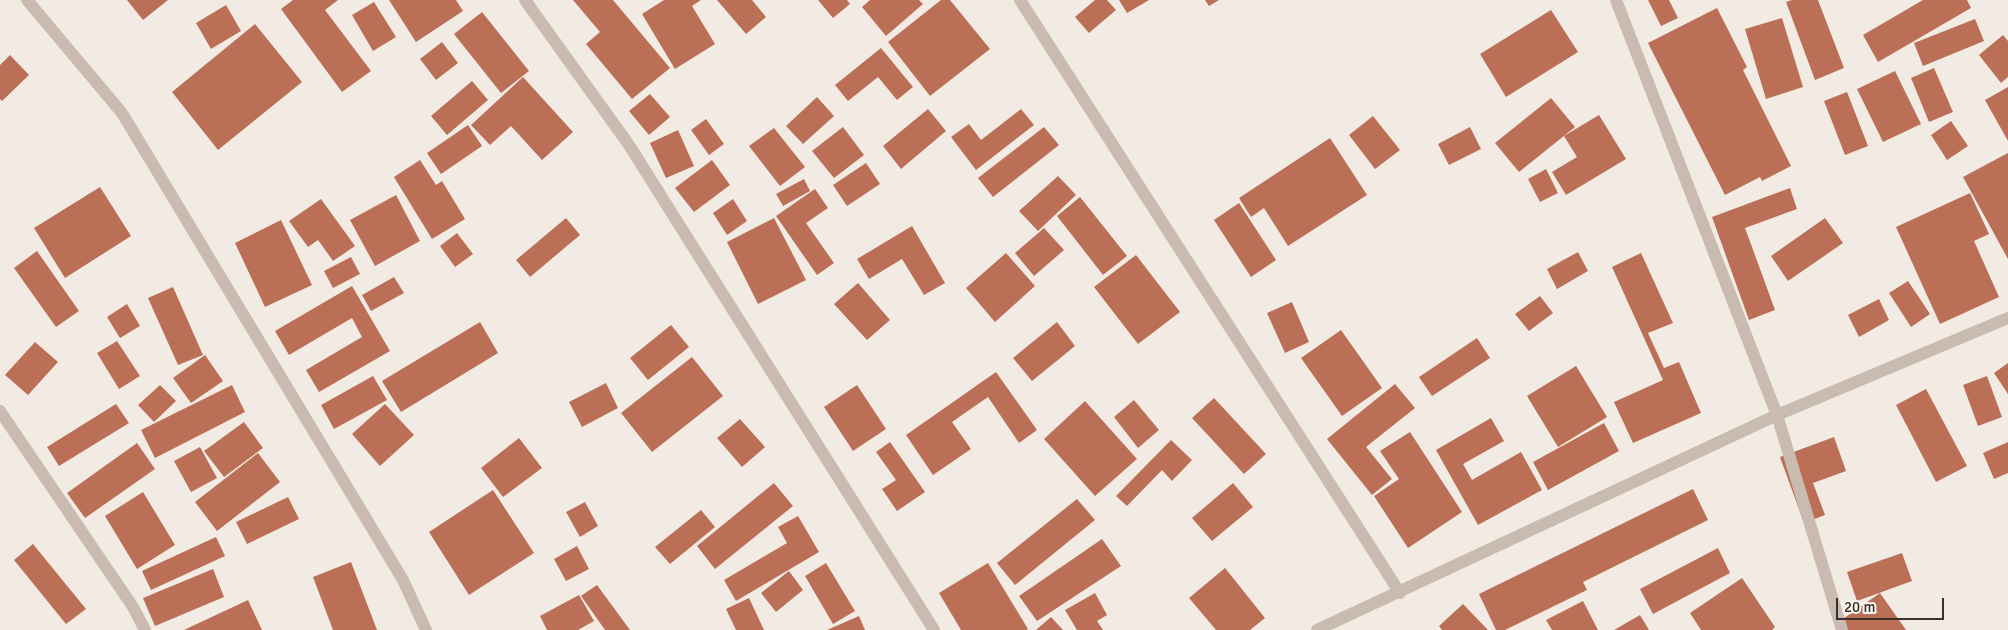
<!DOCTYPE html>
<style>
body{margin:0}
#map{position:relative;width:2008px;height:630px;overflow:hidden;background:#f2ebe3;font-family:Signika,sans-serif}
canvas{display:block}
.scale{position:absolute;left:1836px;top:598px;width:108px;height:22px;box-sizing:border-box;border:2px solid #39302c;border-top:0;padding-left:6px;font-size:15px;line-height:18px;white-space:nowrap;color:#39302c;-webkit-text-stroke:4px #faf5ef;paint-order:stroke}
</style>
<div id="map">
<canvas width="2008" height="630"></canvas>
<div class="scale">20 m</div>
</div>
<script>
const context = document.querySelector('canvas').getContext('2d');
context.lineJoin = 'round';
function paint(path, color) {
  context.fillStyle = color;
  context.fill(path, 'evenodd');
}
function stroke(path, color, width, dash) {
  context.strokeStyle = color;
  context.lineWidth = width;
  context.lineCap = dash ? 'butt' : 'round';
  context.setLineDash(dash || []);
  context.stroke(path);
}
paint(new Path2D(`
 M127,0H168L143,20Z
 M293,0H338L325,10L371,71L342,92L281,9Z
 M389,0H456L463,11L416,42Z
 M573,0H613L670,68L632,99L586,44L600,32Z
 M664,0H701L692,6L715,44L675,69L642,14Z
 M717,0H752L766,17L746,34Z
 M818,0H847L850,4L833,18Z
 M870,0H919L923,4L886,36L862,7Z
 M941,0H950L990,49L930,96L888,42Z
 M1095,0H1107L1116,10L1089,33L1075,17Z
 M1119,0H1149L1127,13Z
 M1205,0H1219L1209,6Z
 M1648,0H1669L1678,18L1661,26Z
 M1792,0H1818L1844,68L1815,80L1786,2Z
 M1923,0H1967L1971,8L1878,62L1863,35Z
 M374,2L396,37L373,51L352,15Z
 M226,5L241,31L211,49L196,23Z
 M1717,8L1747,67L1743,70L1791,166L1762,181L1760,177L1725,195L1648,43Z
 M1551,10L1578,52L1506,97L1480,54Z
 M482,12L529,71L501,93L454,34Z
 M1782,18L1803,87L1766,99L1745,29Z
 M1975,19L1984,41L1923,66L1914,43Z
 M255,24L302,82L218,150L172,92Z
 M2003,35L2008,41V77L2001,83L1979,55Z
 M442,42L458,63L436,80L420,59Z
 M881,48L913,87L897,100L878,77L848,101L835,85Z
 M10,55L29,75L2,101L0,99V65Z
 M1934,68L1953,112L1929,122L1911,78Z
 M1895,71L1921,124L1883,142L1857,89Z
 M523,77L573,132L542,160L511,126L490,145L471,125Z
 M472,81L488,100L447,135L431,116Z
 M2008,87V141L1985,100Z
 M1847,92L1868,146L1845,155L1824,101Z
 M650,94L670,117L649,135L629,111Z
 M817,97L834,116L803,144L786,126Z
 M1551,98L1575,127L1519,172L1495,143Z
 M928,109L946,131L901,169L883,146Z
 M1021,109L1034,125L976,170L951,137L969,124L981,140Z
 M1599,115L1626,159L1566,195L1552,172L1577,157L1564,136Z
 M1373,116L1400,150L1375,169L1349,135Z
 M706,119L724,144L709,155L691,130Z
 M1951,121L1968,146L1947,160L1931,135Z
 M468,125L482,146L441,174L427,153Z
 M843,127L864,155L834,178L812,151Z
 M1044,127L1059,145L993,197L978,178Z
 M1470,127L1481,149L1449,165L1438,144Z
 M774,128L805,167L780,186L749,146Z
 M678,130L694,166L666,178L650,143Z
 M1330,138L1367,195L1288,246L1264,208L1251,217L1239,198Z
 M2008,153V259L1963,177Z
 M420,160L436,185L442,181L465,219L432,239L394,177Z
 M712,160L730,185L694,212L675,188Z
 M866,163L880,184L847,206L833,185Z
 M1546,169L1558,193L1540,202L1528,179Z
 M1058,176L1076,195L1038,231L1019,211Z
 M804,179L810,191L783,206L776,194Z
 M100,187L131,236L65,278L34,228Z
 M1790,188L1797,209L1745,228L1775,310L1749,320L1712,217Z
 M815,189L828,208L806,223L834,263L817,275L776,216Z
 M1970,193L1989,234L1974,241L1999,297L1940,324L1896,227Z
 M396,195L420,241L375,266L350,220Z
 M1080,197L1127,256L1103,275L1057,216Z
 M321,199L355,246L333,261L318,240L308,247L289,221Z
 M733,199L747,221L727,235L713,213Z
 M1239,203L1276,260L1251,277L1214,220Z
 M566,218L580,235L530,277L516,260Z
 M774,218L806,280L758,304L727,242Z
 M1825,218L1843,243L1788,281L1771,256Z
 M281,220L312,285L265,307L235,243Z
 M912,226L945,283L924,295L902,259L869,279L857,259Z
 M1044,228L1064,250L1034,276L1015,253Z
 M457,233L473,254L455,267L440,246Z
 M37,251L79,311L56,327L14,268Z
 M1578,252L1588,271L1557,289L1547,269Z
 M1006,253L1035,286L995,322L966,288Z
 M1641,253L1673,323L1648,333L1664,368L1679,362L1701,413L1633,443L1614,402L1663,380L1612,267Z
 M1136,255L1180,312L1138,344L1094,287Z
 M351,257L360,274L333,288L324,271Z
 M394,277L404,293L371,311L362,295Z
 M1908,281L1930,314L1911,327L1889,293Z
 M858,283L890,320L867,340L834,304Z
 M352,286L390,351L319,392L306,370L362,337L352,318L289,355L275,331Z
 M173,287L203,355L178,365L148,298Z
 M1540,296L1553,313L1529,331L1515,314Z
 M1879,299L1889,320L1859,337L1848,315Z
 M1292,302L1309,342L1285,353L1267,313Z
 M127,304L140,326L120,338L107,317Z
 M480,322L498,353L401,412L382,381Z
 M1057,322L1075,346L1032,381L1013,358Z
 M671,325L689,347L648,380L630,358Z
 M1341,330L1382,388L1342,416L1301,358Z
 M1477,338L1490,358L1432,396L1419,377Z
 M117,341L140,376L119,389L97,353Z
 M35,342L58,362L28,395L5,375Z
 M205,355L223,381L191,403L173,378Z
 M692,357L723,396L652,452L621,413Z
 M2008,363V394L1994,373Z
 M1576,366L1607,417L1558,447L1527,396Z
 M996,372L1037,430L1019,443L988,397L952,422L971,449L933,475L906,435Z
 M373,376L387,400L334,429L321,405Z
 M1987,376L2002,417L1978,426L1963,385Z
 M606,383L618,408L582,427L569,402Z
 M1395,384L1415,408L1366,447L1392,479L1372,495L1327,439Z
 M160,385L176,401L154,422L138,405Z
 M232,385L245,412L155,458L141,430Z
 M857,385L886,429L853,451L824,407Z
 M1926,389L1967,466L1936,482L1896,405Z
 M1214,398L1266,454L1244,474L1192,418Z
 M1134,400L1159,430L1138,448L1114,417Z
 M1085,401L1137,459L1095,496L1044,439Z
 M116,404L129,423L59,466L47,447Z
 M385,404L414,435L380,466L352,434Z
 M1491,418L1504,441L1463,464L1472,480L1521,452L1542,490L1478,525L1436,450Z
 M740,419L765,447L742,467L717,438Z
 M244,422L263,448L224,477L204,451Z
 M1604,423L1619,451L1548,490L1533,462Z
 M1410,432L1462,512L1408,548L1374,496L1399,479L1380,451Z
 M1834,437L1846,471L1813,483L1825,515L1804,523L1780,457Z
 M519,438L542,468L503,497L481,468Z
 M1171,440L1192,460L1172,481L1162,470L1127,506L1116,496Z
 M890,442L925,492L897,511L882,489L896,480L876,452Z
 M2008,442V473L1994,479L1983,453Z
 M137,443L155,469L85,518L67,493Z
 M200,447L217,478L191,492L174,461Z
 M258,453L280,482L217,531L195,502Z
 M774,483L793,506L715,569L697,546Z
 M1233,483L1253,507L1212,541L1192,518Z
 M1693,489L1708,520L1583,582L1587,590L1505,630H1496L1479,594Z
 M493,490L534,553L469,595L429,532Z
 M143,492L175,545L137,569L105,516Z
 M288,497L299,519L247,544L236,522Z
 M1077,499L1095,520L1015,585L997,563Z
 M585,502L598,526L580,537L566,512Z
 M701,510L715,527L670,564L655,547Z
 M798,516L819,552L736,601L724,580L787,543L778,527Z
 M216,537L225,556L151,590L142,571Z
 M1102,539L1121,566L1037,621L1019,596Z
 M33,544L86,609L66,624L14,560Z
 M577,546L589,569L566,581L554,559Z
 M1718,548L1730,573L1653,614L1640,589Z
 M1902,553L1912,581L1857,601L1847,572Z
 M351,562L377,630H333L313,577Z
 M826,563L855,611L833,624L805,576Z
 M988,563L1028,629L1026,630H961L939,593Z
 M1225,568L1265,618L1250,630H1216L1189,598Z
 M213,569L224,597L155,626L143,598Z
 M789,571L803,590L776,612L761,593Z
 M1742,578L1775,627L1772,630H1701L1690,613Z
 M597,585L630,630H605L581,596Z
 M1095,593L1107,615L1097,621L1103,630H1077L1065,610Z
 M1880,593L1906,630H1845L1840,621Z
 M579,595L594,621L578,630H547L540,616Z
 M749,598L764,630H736L726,609Z
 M248,600L262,630H184Z
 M1583,601L1598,630H1552L1546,620Z
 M1463,604L1488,630H1442L1439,626Z
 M1640,615L1649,630H1614Z
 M859,616L865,630H827Z
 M1051,617L1063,630H1036Z`), '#bb6f57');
stroke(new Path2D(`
 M27,0L122,113L403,580L426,630
 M525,0L629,145L934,630
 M1020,0L1400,593
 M1616,0L1777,415L1842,630
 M0,411L133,607L145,630`), '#c9bbaf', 12);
stroke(new Path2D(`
 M1317,630L1777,415L2008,318`), '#c9bbaf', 12);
</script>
